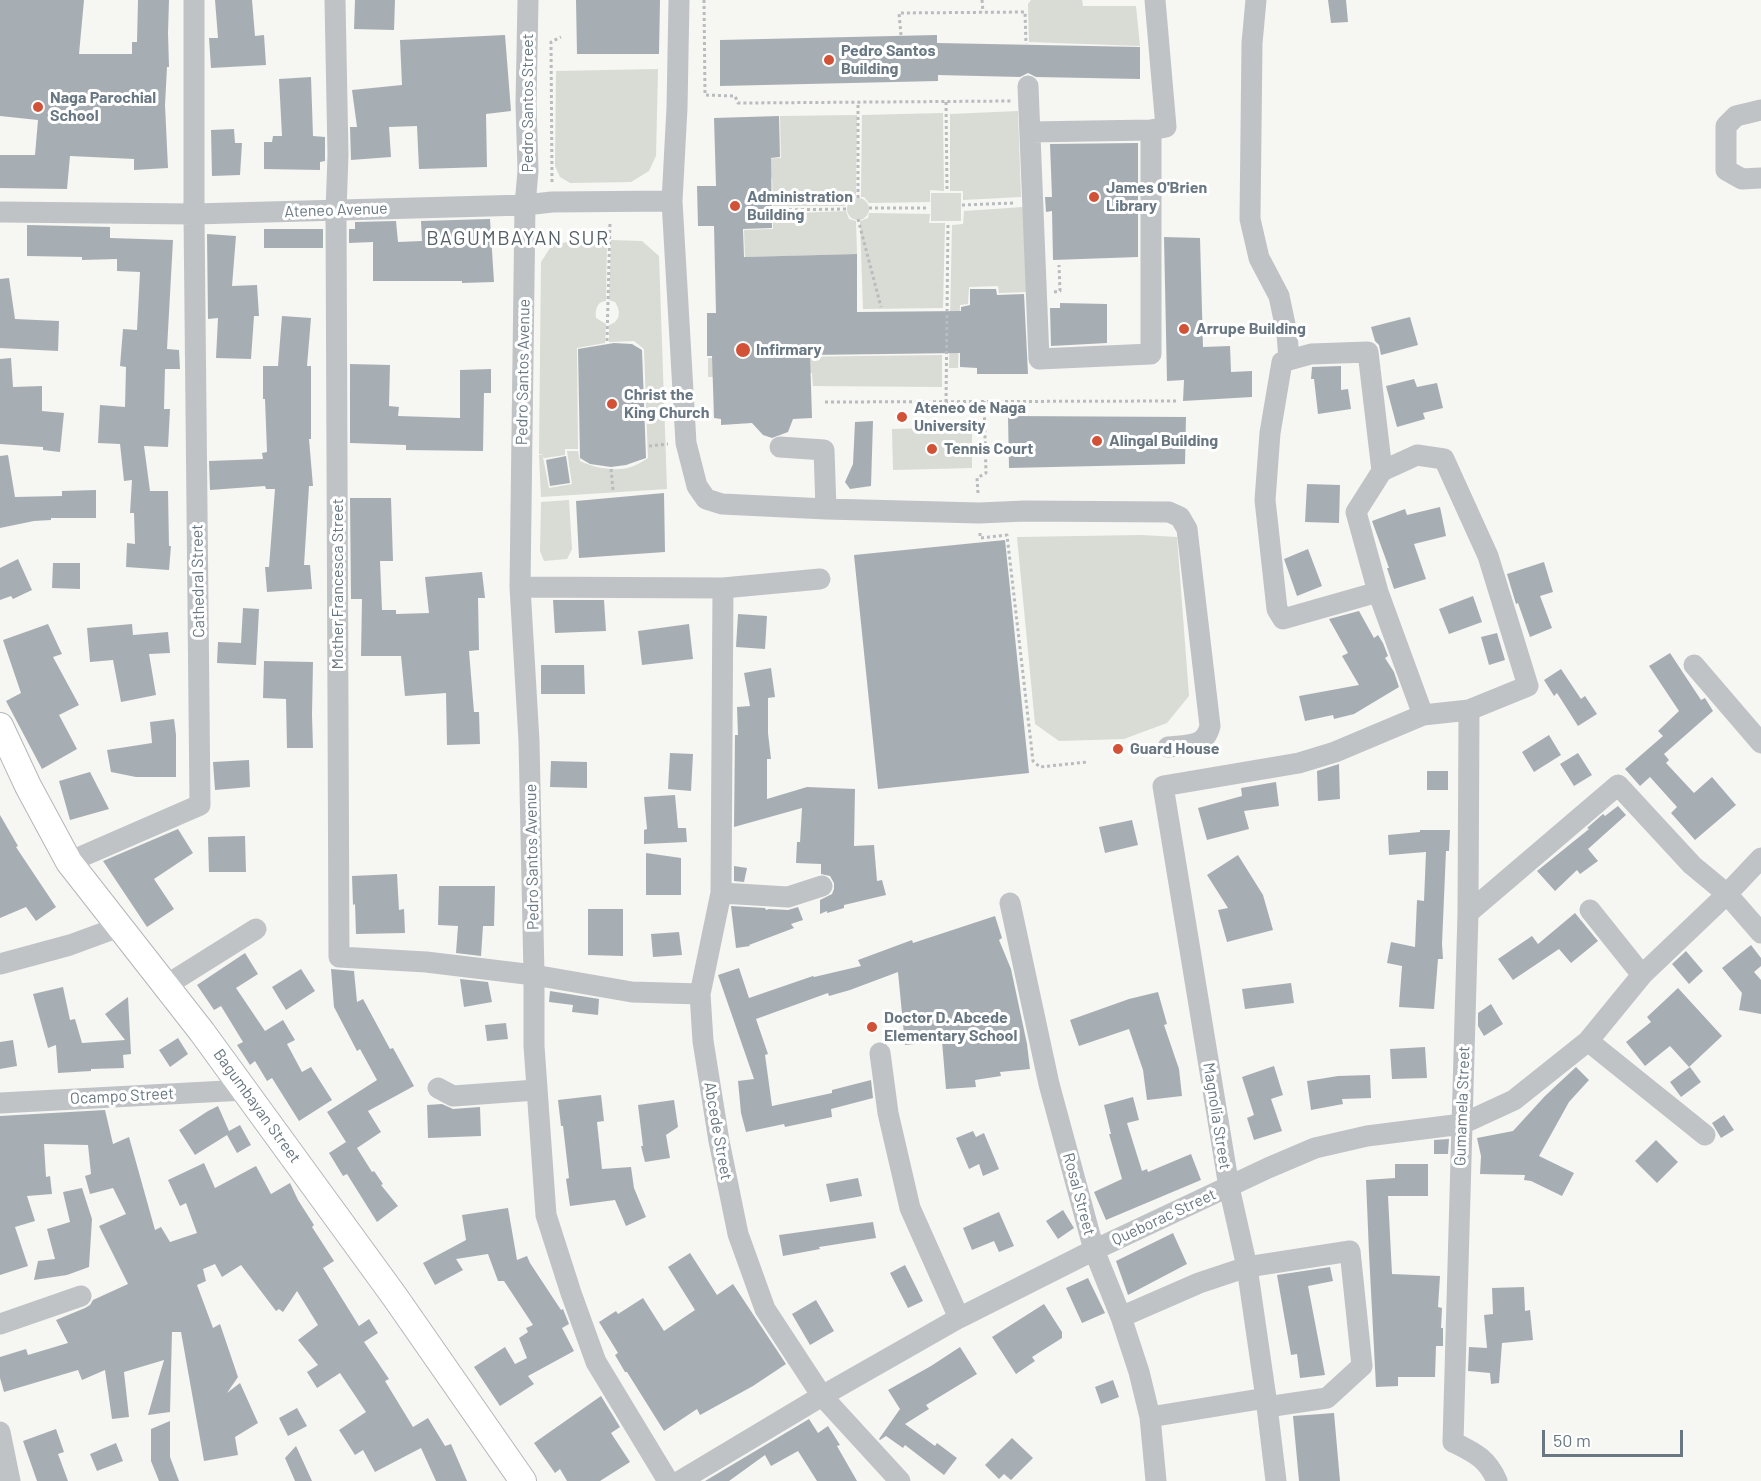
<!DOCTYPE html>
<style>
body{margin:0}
#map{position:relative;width:1761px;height:1481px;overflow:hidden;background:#f6f6f3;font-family:Barlow,sans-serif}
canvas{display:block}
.scale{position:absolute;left:1542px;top:1430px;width:141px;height:27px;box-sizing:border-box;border:3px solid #687781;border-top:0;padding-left:8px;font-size:18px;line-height:21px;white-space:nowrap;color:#687781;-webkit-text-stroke:4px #fff;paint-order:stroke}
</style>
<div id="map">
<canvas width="1761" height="1481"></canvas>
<div class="scale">50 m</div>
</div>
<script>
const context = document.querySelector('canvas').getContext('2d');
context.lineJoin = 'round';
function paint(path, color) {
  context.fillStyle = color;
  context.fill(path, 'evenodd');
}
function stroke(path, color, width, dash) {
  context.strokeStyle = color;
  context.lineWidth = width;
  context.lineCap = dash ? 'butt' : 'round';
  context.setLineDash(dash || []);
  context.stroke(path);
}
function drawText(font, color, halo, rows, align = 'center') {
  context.font = font + ' Barlow,sans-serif';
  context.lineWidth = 6;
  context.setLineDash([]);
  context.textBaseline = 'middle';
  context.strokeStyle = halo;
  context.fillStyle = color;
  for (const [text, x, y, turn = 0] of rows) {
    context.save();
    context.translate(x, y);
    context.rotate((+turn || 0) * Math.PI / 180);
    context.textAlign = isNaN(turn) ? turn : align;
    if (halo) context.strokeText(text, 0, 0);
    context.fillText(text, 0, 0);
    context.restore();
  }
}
paint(new Path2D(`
 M1031,0H1082L1083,6H1136L1140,46L1029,42L1028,4Z
 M658,69L656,156L649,171L631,182L570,183L560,177L555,166L556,71Z
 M1018,111L1021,197L963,200V191H950V114Z
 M943,113L944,191L930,190V202L869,203L864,197H861L862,115Z
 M857,115L856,195L849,197L845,206H773L772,178L743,179L742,160L781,158L780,116Z
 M931,193H961V221H931Z
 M847 209a11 11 0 1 1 22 0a11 11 0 1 1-22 0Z
 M1023,207L1027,292L999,293L998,286L969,287L968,304L960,305L958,368H949L952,225L963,224L964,211Z
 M846,211L849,219L856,221L857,254L745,257L744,230L773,229V214Z
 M869,213L930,214L929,223H945L943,308L863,309L860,221L868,218Z
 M607,239L606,301C597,301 595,310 596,318L606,324L605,343L577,348L578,449H565V455L545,458L543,457L549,488L572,484L567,451H578L580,461C594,468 616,472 631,467C637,465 643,461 648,458L644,349L634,341L609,342V325C621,321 621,311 615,302L609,300L611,240L642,241L659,256L667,489L541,497L539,455H544L539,454L541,262L552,245L567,242Z
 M942,355V387L813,386L812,373L708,377V358Z
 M972,427V468L893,470L892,429Z
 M569,500L572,549L567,559L544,561L540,551L541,502Z
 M1141,535L1177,537L1189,696L1167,723L1124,739L1059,741L1035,724L1017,537Z`), '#d8dcd4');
paint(new Path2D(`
 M0,0H84L79,54H132V42H137L138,0H169L168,33L169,67H167L165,105L168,168L134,170V159L70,156L67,189L0,188V155H35L38,120L0,116Z
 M215,0H252L255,36L264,35L266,65L211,68L209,38H218Z
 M355,0H395L394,30L354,29Z
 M576,0H660L659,54H577Z
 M1328,0H1346L1348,22L1331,23Z
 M505,35L511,111L486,114L487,167L419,169L417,126L389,127L391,157L351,160L350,127H357L352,90L402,85L400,40Z
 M937,35V43L1140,47V79L1036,77L1028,73L1020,77L938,75V81L720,86V40Z
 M311,77L313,136L325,137V161L320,162V170L264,169V142H272L273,136H282L279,79Z
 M779,116L780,157L771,158L772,228L743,229L744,257L857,254V312L961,311V307L970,305V289H996L997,295L1024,294L1028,374H977V368L960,367V353L810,355L812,418L793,419L788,432L772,438L763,435L752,423L721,425V419L714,418L712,356H707V313H716L714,226H698L697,186H716L714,118Z
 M234,129L235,143H242L240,175L212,176L211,130Z
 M1138,143V257L1053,260L1052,211L1046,212L1045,197H1052L1050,144Z
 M490,219L494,282L462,283V281H373V242L349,243V229H355V222L396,221L398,242L422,241L421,221Z
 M27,225L110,227V238L173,240L167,349L179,350L180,369H165L164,409H170L168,447L144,446L150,491H168L169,546H171L169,570L126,567L127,543L135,544L134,513H130L132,480L124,481L120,444L98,443L100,405L125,407L126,367L120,366L123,329L137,330L140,272L117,271V259L82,260V257L27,256Z
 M264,229H323V248H264Z
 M207,234L236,236L232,286L257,285L259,316H254L251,359L216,358L218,318L208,319Z
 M1164,237L1200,238L1203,347L1230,346L1231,372L1252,371V397L1183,401L1184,380L1167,381Z
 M9,278L15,319L59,321L58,351L0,348V279Z
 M1060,303L1107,304V343L1051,346L1050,308H1060Z
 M282,316L311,318L307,366H311V439H309L313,486H309L304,565H310L312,589L267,592L265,567H269L275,489H266L265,486L210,490L209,461L263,459L262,453L267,452L265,399H263V366H278Z
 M1410,317L1418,345L1381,355L1379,345L1375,341L1371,327Z
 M614,343L632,344L642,350L646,458L626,465L611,467L590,464L580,458L578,349Z
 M11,358L13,387L42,386V411L64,413L60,452L43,450V447L0,444V359Z
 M350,364L390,365L389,406L399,407L398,416L460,418V370L491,369V393H484L483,451L406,450V445L350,443Z
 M1341,366V390L1348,389L1351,409L1318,414L1314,379H1311L1312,367Z
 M1414,379L1417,387L1437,383L1443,408L1423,413L1425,419L1397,427L1386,386Z
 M1008,416L1186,417L1185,464L1009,468Z
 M873,421L871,486L850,489L845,482L853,464L855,422Z
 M8,455L15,497L62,496V491L96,490V518H51V520L34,521L0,528V456Z
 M566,456L570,483L550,486L546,460Z
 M1307,484L1340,485L1339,523L1305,522Z
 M664,493L665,552L579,558L576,501Z
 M350,498H391L393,561H380L382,610H396V614L429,613L425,577L482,572L485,598H478L479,650L469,651L474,712H479L480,744L447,745L446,693L405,696L401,656H361L362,599H351Z
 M1440,507L1446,536L1414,544L1426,579L1394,589L1387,568H1389L1372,521L1405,509L1407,515Z
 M1005,540L1029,773L878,789L854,555Z
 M1308,549L1322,586L1297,596L1284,559Z
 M18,559L32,590L13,599L11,596L0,600V568Z
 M1544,562L1553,592L1540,596L1552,628L1530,637L1518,603L1516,604L1507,574Z
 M53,563H80V589L52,588Z
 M1473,596L1482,622L1449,634L1439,609Z
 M553,600H604L606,631L555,633Z
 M243,608L259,609L256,665L217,663L218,642L241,643Z
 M1359,611L1374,638L1378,635L1383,643L1388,656L1385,658L1394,672L1399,687L1354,714L1334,719L1333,715L1305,721L1299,696L1359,685L1342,656L1348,653L1329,619Z
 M738,614L767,616L765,649L736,647Z
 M48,624L62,654L53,657L79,705L59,715L77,749L42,769L6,701L21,693L3,640Z
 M132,624L133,635L168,632L170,653L149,654L156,695L121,702L113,660L90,662L87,628Z
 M689,624L693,659L642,665L638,631Z
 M1497,633L1505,660L1489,665L1481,637Z
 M1670,653L1701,700L1705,698L1713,711L1664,754L1669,760L1666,763L1694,793L1712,777L1736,805L1695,840L1671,813L1677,807L1650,777L1640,786L1625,769L1663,736L1658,731L1679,711L1649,666Z
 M264,661L313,662L312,715L313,748H287L286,699L263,698Z
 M541,665H584L585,694H541Z
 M771,668L775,697L768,698V733L771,759H767V799L807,787L855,789L854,846L874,845L877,881L882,880L886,895L844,905V908L827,913V911L820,914V900L832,894L834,889V883L830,876L821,874V864L796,863L797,842H800L802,808L734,827L735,735H738L737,707L750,706L744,673Z
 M1561,669L1581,699L1585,696L1597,714L1578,726L1557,693L1554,696L1544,680Z
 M174,719L176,735V777H136L111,772L107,750L152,743L150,722Z
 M1549,735L1561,755L1534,772L1522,752Z
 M670,753L693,754L691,791L668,789Z
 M1578,753L1592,775L1574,786L1560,764Z
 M249,760L250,787L215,790L213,762Z
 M551,761L587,762V788L550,787Z
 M1339,764L1340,799L1318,801L1317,771Z
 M1427,771H1448V790H1427Z
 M90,772L109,809L70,820L59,781Z
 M1276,782L1279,806L1244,811L1249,829L1207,840L1198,808L1242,796L1241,788Z
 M675,795L678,828H686L687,842L644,844V830L647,829L644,797Z
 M1618,806L1626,815L1588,849L1598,861L1580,874L1577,870L1555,891L1537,871L1589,829L1587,828L1603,814L1605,816Z
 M0,815L18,846L16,847L56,907L36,921L26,907L0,918Z
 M1132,820L1138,845L1105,853L1099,827Z
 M178,829L193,853L154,879L174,909L147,927L103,861Z
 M1420,830H1450L1449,851H1446L1442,944L1443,959H1438L1434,1009L1399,1007L1402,966L1387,963L1391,942L1415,947L1417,900L1424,901L1426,852L1389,855L1388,835L1420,832Z
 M245,836L246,872H209L208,837Z
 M646,853L681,858V895H646Z
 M1238,855L1263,895L1273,930L1227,942L1218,910L1228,908L1207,875Z
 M734,866L747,868L744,882L734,881Z
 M397,874L399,910L404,909L405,933L356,934L355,904L353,905L352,876Z
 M439,886H495L494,926H483L481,956L456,953L458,926L438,925Z
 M731,906L765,908L766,910L769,909L788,910L798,907L803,920L791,924L794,928L749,945L750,946L736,948Z
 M588,909H623V956L588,955Z
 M1575,913L1598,941L1571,963L1559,949L1513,980L1498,959L1532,936L1538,944Z
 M995,916L1002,938L999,940L1011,969L1027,1044L1030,1069L1000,1072L1001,1076L975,1080L976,1087L946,1089L942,1041L905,1045L898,972L850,990L829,996L828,993L756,1019L768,1054L765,1055L772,1106L832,1093V1090L871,1080L873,1098L831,1109L832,1117L785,1127L784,1124L746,1132L741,1113L738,1081L754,1079L718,975L739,968L749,998L813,976L814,977L861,966L858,960L912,940L913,943Z
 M679,932L682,955L653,957L651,934Z
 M1751,945L1761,958V966L1754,972L1761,980V1014L1739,1010L1742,993L1722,968Z
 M1686,951L1703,971L1689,984L1672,964Z
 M245,953L258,974L236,988L265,1031L283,1020L295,1040L287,1044L302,1072L311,1067L332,1100L299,1121L272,1078L267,1081L255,1061L250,1065L237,1045L243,1042L221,1006L214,1010L197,985Z
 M301,969L315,991L286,1010L272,987Z
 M331,969L354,971L357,1002L363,999L390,1049L393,1048L414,1086L368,1111L381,1132L357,1148L372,1172L374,1171L383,1184L381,1185L398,1206L377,1222L347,1174L343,1176L329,1153L346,1142L327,1112L377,1080L360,1049L357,1051L334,1007Z
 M460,979L488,982L492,1002L464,1007Z
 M1291,983L1294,1003L1245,1009L1242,989Z
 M63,987L70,1020L75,1019L82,1043L125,1040L105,1014L128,997L131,1054L123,1055L124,1068L91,1069V1071L58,1073L56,1045L48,1048L33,994Z
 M1678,988L1722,1036L1689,1067L1670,1046L1645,1066L1626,1042L1651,1022L1647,1017Z
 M550,991L599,999L598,1015L572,1012L573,1005L549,1002Z
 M1158,992L1167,1024L1164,1025L1179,1069L1182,1096L1147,1100L1143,1070L1129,1029L1079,1046L1070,1020L1129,999Z
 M1491,1004L1503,1024L1484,1036L1478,1026V1013Z
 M506,1023L508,1039L487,1041L485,1025Z
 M178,1038L188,1054L170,1067L159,1050Z
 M13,1040L17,1066L0,1069V1042Z
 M1425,1047L1427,1078L1392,1079L1390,1049Z
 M1274,1066L1283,1095L1271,1099L1282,1131L1254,1140L1247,1118L1254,1115L1242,1077Z
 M1576,1067L1589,1080L1569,1102L1539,1156L1574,1173L1562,1196L1531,1181L1524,1180L1525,1175L1480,1174L1481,1156L1477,1138L1513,1131L1545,1096Z
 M1690,1067L1701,1082L1681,1097L1670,1082Z
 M1370,1075L1371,1098L1342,1099L1343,1104L1311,1110L1307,1081L1338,1076Z
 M601,1095L604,1121L597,1122L602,1169L631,1167L634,1188L646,1217L626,1226L615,1200L570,1206L566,1179L569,1178L563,1126H561L558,1100Z
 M1133,1097L1139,1120L1127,1123L1142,1171L1147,1169L1148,1172L1191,1154L1201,1180L1106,1220L1094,1192L1122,1179L1109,1134H1111L1104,1105Z
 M674,1100L678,1127L666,1135L670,1158L645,1162L641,1146H643L638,1105Z
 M442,1104L453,1109L480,1107L481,1136L428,1138L427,1105Z
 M218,1106L229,1131L240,1125L251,1145L237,1153L227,1135L195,1155L179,1130L208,1111Z
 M105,1110L113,1144L129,1137L155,1230L161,1227L170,1242L197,1233L186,1203L180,1206L168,1180L204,1163L215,1188L256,1166L271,1194L290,1183L298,1200L314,1225L312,1227L334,1261L323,1268L359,1326L369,1319L378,1333L364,1342L389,1379L385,1381L413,1427L428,1418L445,1446L451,1444L467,1481H436L421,1448L375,1472L363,1450L355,1455L339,1430L366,1412L340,1373L317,1388L307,1372L318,1365L298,1340L318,1325L297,1291L283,1312L279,1309L276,1311L241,1265L222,1277L215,1264L203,1269L206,1281L197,1285L213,1328L220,1324L238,1377L227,1393L240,1383L258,1423L235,1437L238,1455L204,1461L181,1332H172L170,1412L148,1415L164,1360L124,1372L129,1417L112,1419L105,1370L82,1380L78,1370L4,1392L0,1378V1357L26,1349L28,1355L68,1343L56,1320L85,1308L90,1305L93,1300L128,1284L99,1226L126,1214L113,1188L90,1194L85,1176L91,1174L88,1145L44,1144L46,1177L50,1176L52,1194L27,1196L35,1221L15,1227L28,1266L0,1275V1116Z
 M1724,1115L1734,1130L1721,1138L1712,1123Z
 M973,1131L976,1137L984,1133L999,1169L983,1176L979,1164L969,1169L956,1138Z
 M1449,1139L1448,1154H1434V1140Z
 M1656,1140L1678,1162L1657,1183L1635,1161Z
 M1395,1164H1428V1196H1388L1392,1274L1440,1276L1438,1307L1442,1308L1441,1328H1443V1346H1436L1435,1377H1398V1386L1376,1387L1369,1253L1366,1180L1395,1178Z
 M858,1178L862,1196L830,1202L826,1184Z
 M82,1188L92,1219L89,1267L67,1275L34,1280L38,1261L55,1259L47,1229L70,1222L63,1192Z
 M508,1208L517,1260L527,1256L530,1263L561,1310L563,1309L569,1324L562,1328L574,1351L528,1376L534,1384L500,1406L474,1367L505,1347L515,1364L527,1358L519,1338L528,1332L526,1328L533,1325L504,1281H498L488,1254L456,1259L463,1270L435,1285L423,1263L466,1240L462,1215Z
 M1063,1210L1074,1228L1058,1239L1046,1221Z
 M999,1212L1014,1246L999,1252L994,1241L972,1250L963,1228Z
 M873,1222L876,1238L819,1247L820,1249L783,1256L779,1235Z
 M1173,1233L1187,1264L1128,1295L1116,1261Z
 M690,1253L717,1295L733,1284L786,1364L753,1386L700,1415L697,1409L664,1431L627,1372H625L615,1355L618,1353L599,1322L616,1311L618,1314L643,1298L664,1331L695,1310L668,1267Z
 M905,1265L923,1301L908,1308L890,1273Z
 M1330,1267L1333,1281L1308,1286L1325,1375L1300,1378L1297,1354L1291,1355L1277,1275Z
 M1088,1278L1105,1313L1082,1323L1066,1288Z
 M1524,1287L1525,1311L1530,1310L1533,1340L1502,1343L1499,1383L1491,1384L1490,1373L1468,1371L1469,1347L1487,1348L1484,1315L1493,1314L1492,1288Z
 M816,1300L834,1331L810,1345L792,1314Z
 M1044,1304L1062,1332V1338L1032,1357L1035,1361L1016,1374L992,1337Z
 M960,1347L977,1374L926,1405L929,1409L905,1424L935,1446L937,1443L957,1458L944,1475L905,1445L903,1448L886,1436L880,1440L879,1439L900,1409L888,1390L931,1366Z
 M1113,1380L1119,1397L1101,1404L1095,1387Z
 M601,1396L620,1427L611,1433L630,1462L600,1481H567L560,1469L555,1473L534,1443Z
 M297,1408L307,1426L288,1436L279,1418Z
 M1334,1413L1340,1481H1299L1293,1416Z
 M809,1419L818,1433L828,1426L840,1445L837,1446L857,1481H817L798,1451L771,1466L765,1455L729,1481H705Z
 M170,1421V1457L179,1481H159L151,1461V1429Z
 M56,1429L64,1452L58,1454L68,1481H37L23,1441Z
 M1012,1438L1033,1458L1011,1480L1004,1474L999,1479L985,1465Z
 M116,1443L123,1461L97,1471L90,1454Z
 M296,1446L312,1481H295L285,1458Z`), '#a7aeb3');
const major = new Path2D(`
 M0,726L28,786L69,862L202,1032L395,1297L523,1481`);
stroke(major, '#b3b7ba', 28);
stroke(new Path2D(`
 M704,0L705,95L735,96L738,103H747L1011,101
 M982,0L983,12
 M901,35L899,13L1025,12L1026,44
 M946,102L947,191
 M552,182L551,42L561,37
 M858,198V102
 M962,205L1014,203
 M869,208H929
 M777,210L847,209
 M858,219L881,307
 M1054,292L1060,291L1059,265
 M607,341L610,221
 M825,402L1178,401
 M946,402L948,224
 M649,446L668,444
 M611,469L613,490
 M978,493L977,478L986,473L984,401
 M980,533V538L1007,535L1033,761L1040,767L1087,762`), '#b9bcbe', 3, [3, 3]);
stroke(new Path2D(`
 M335,0L338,155L336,211L339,957L426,962L534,975L632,992L700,994
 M528,0L526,104L528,171L525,205L520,587L529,741L534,975V1046L546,1215L571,1293L596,1362L668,1481
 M679,0L677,108L672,201L686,443L697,486L706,499L722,504L826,509L979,513L1025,511L1169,512L1180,517L1187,529L1210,726C1205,748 1186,745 1168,747
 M1256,0L1252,43L1250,219L1259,258L1279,296L1287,334L1289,360
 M1028,86L1039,359L1151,354V130L1166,127L1155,0
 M1761,110L1736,116L1726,126V170L1742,179L1761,178
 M1030,132L1151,130
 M0,212L194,214L525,205L552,202L672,201
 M780,447L824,450L826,509
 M520,587L723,588L820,579
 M723,588L721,893L700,994L703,1041L719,1141L738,1234L765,1309L822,1396L900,1481
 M1378,592L1283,619L1277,609L1265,500L1270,433L1282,362L1311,354L1368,352L1382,471
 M1694,665L1761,743
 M1469,710L1468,913L1453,1442C1475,1453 1487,1458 1497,1481
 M69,862L200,805L194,214V0
 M721,893L788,897L822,886
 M1010,903L1049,1084L1094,1250L1121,1317L1139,1372L1150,1417L1156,1481
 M1590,910L1642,975
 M1468,913L1618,785L1692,865L1727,894L1761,933
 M0,964L70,945L119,927
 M165,986L256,929
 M1588,1041L1705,1135
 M880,1053L888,1113L910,1208L959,1318
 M438,1088L453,1096L536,1090
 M0,1103L245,1090
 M1121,1317L1199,1283L1247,1267L1350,1251L1362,1366L1327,1398L1267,1407
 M0,1324L81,1296
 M1150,1417L1266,1398
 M0,1432L10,1481
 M680,1481L822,1396L959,1318L1094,1250L1268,1168L1315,1148L1367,1136L1462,1124L1514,1100L1588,1041L1642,975L1727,894L1761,858
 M1276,1481L1266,1398L1247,1267L1229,1187L1163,786L1299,763L1335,752L1423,715L1469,710L1528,686L1488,556L1444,459L1417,455L1382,471L1356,512L1378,592L1423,715`), '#bfc3c6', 21);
stroke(major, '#fff', 26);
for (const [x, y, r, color] of [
 [829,60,6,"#d15237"],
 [38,107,6,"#d15237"],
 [1094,197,6,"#d15237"],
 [735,206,6,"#d15237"],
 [1184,329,6,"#d15237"],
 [743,350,8,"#d15237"],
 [612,404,6,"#d15237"],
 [902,417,6,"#d15237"],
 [1097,441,6,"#d15237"],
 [932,449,6,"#d15237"],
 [1118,749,6,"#d15237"],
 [872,1027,6,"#d15237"]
]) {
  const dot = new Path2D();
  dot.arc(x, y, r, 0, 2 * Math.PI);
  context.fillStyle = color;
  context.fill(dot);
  stroke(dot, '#fff', 2);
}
drawText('bold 16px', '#687781', '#fff', [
 ["Pedro Santos",841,51],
 ["Building",841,69],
 ["Naga Parochial",50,98],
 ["School",50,116],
 ["James O'Brien",1106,188],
 ["Library",1106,206],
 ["Administration",747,197],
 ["Building",747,215],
 ["Arrupe Building",1196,329],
 ["Infirmary",756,350],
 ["Christ the",624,395],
 ["King Church",624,413],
 ["Ateneo de Naga",914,408],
 ["University",914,426],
 ["Alingal Building",1109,441],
 ["Tennis Court",944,449],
 ["Guard House",1130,749],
 ["Doctor D. Abcede",884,1018],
 ["Elementary School",884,1036]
], 'left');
drawText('16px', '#687781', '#fff', [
 ["Pedro Santos Street",528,103,-90],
 ["Ateneo Avenue",336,210,-2],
 ["Pedro Santos Avenue",523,372,-89],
 ["Cathedral Street",198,581,-91],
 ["Mother Francesca Street",338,584,-90],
 ["Pedro Santos Avenue",532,857,-91],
 ["Ocampo Street",122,1096,-3],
 ["Bagumbayan Street",257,1106,54],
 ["Gumamela Street",1462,1106,-88],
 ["Magnolia Street",1217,1116,81],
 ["Abcede Street",718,1131,80],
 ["Rosal Street",1079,1194,75],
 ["Queborac Street",1164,1217,-25]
]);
context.letterSpacing = '1.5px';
drawText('20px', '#556067', '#fff', [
 ["BAGUMBAYAN SUR",518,238]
]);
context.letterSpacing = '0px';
</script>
